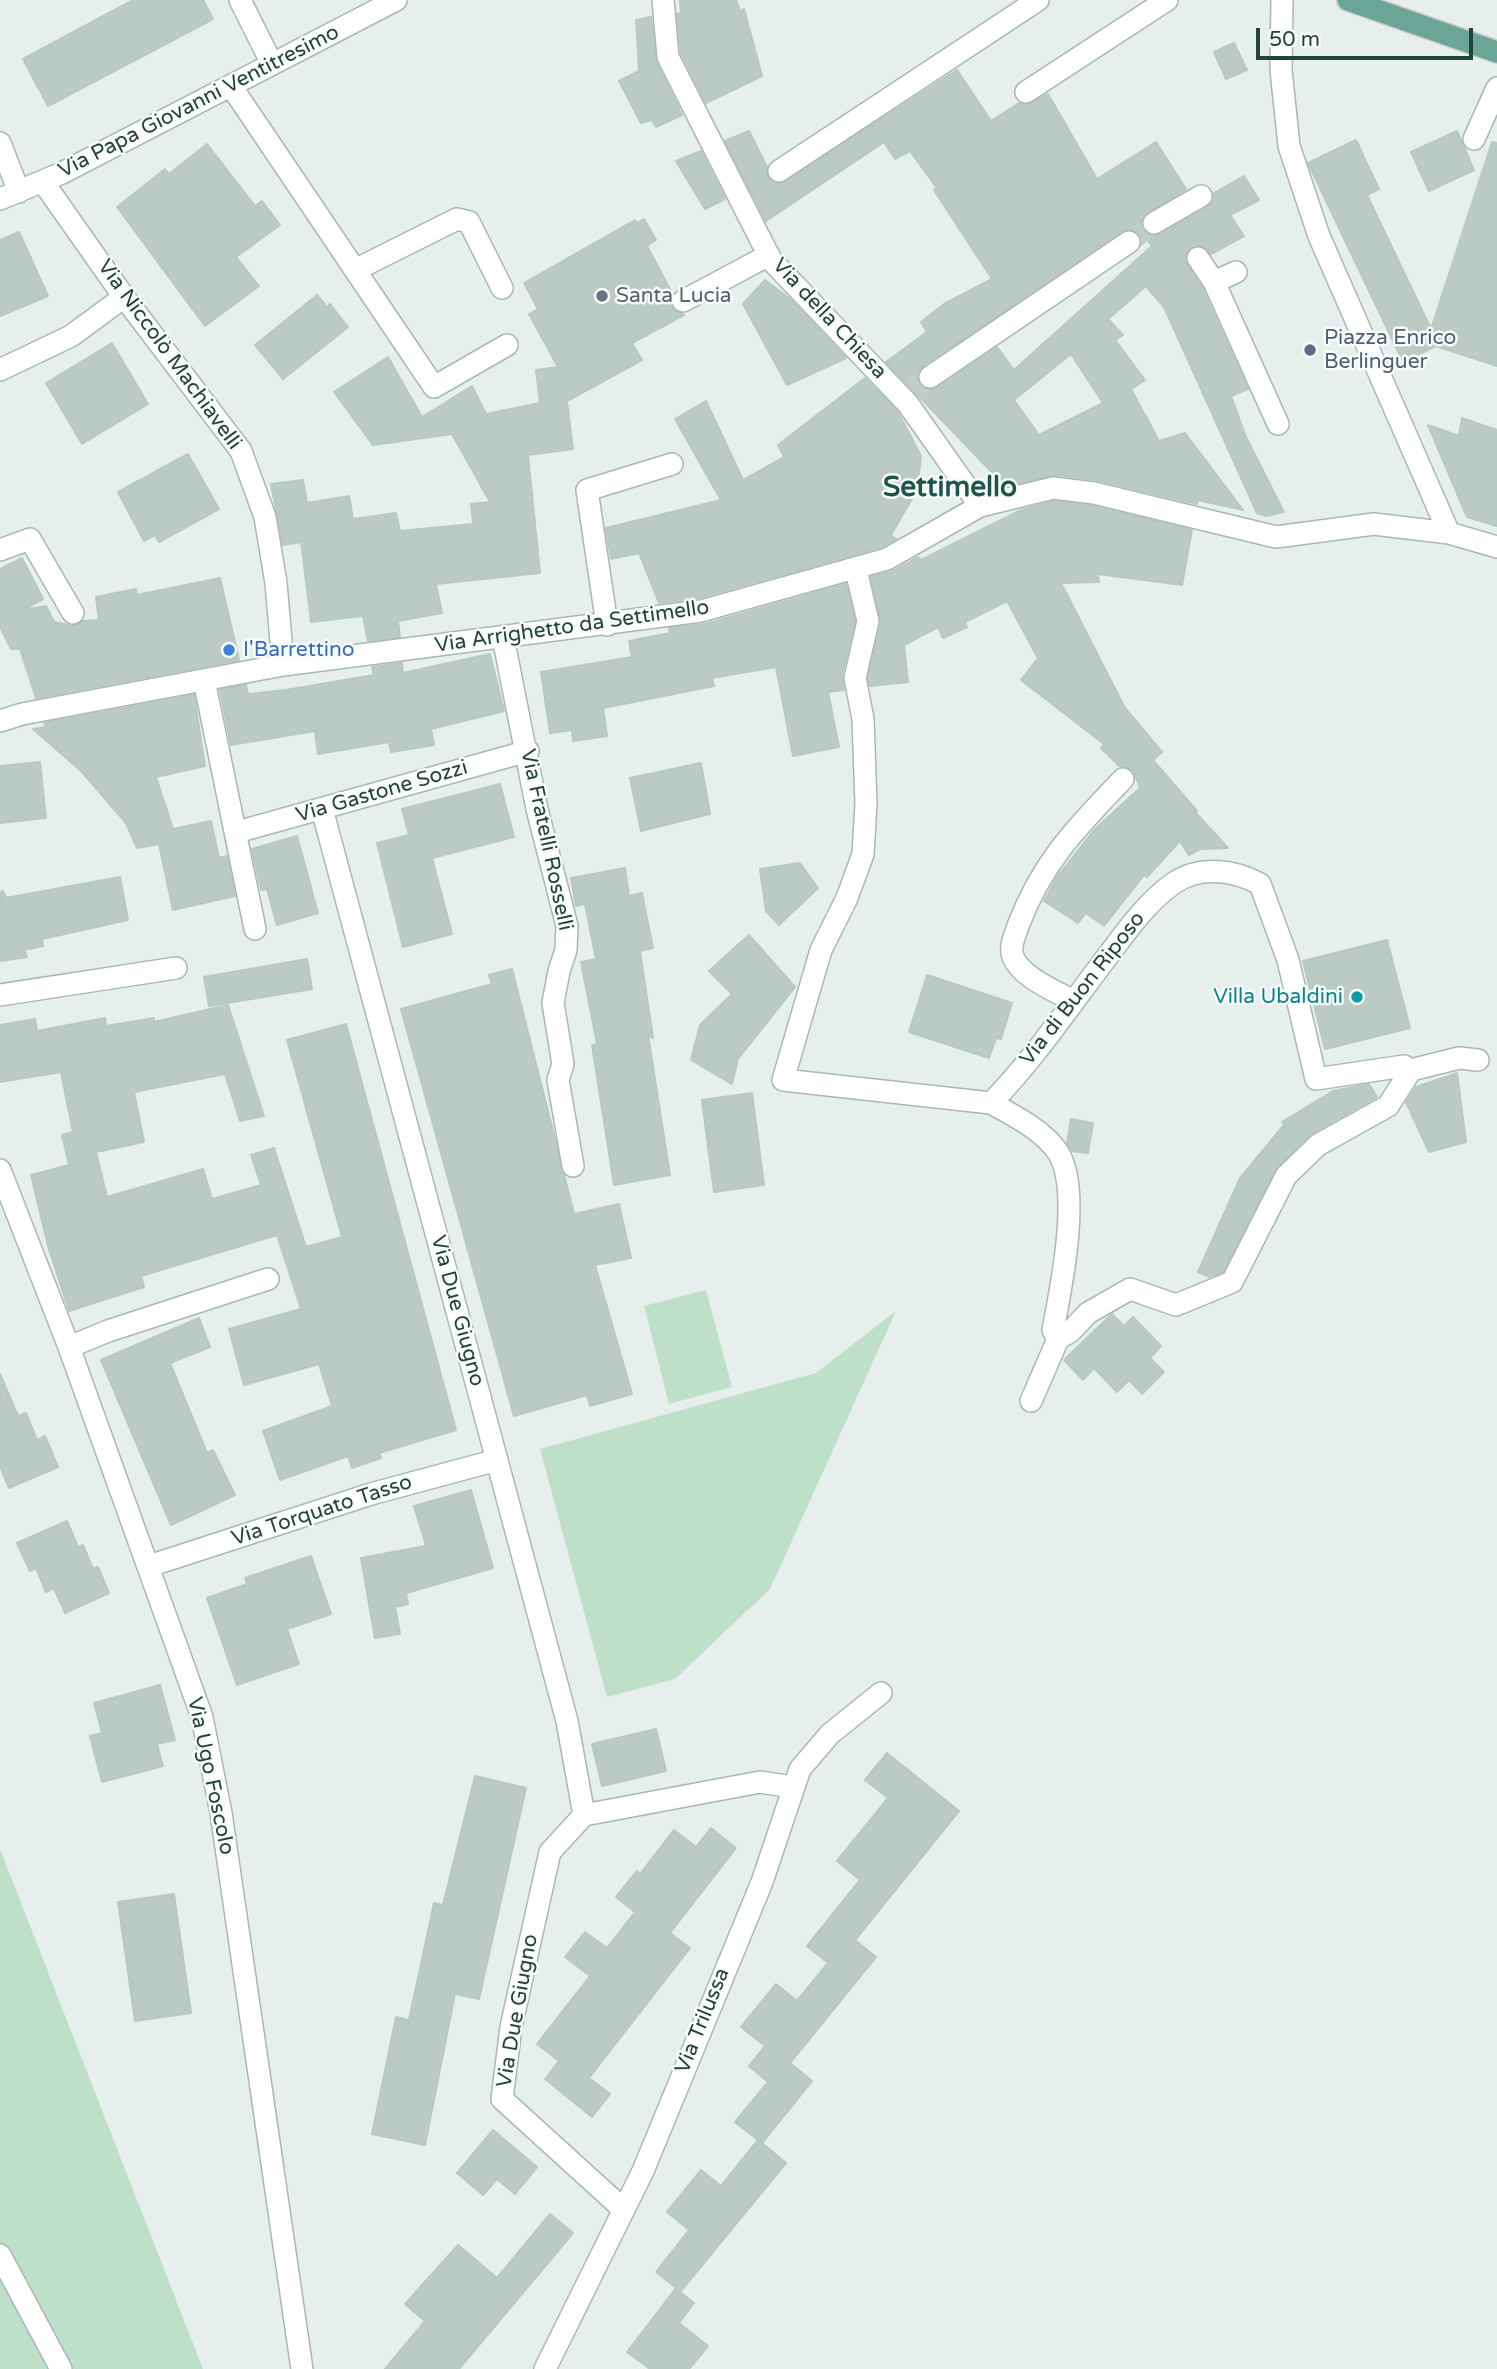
<!DOCTYPE html>
<meta charset="utf-8">
<style>
body{margin:0}
#map{position:relative;width:1497px;height:2369px;overflow:hidden;background:#e6efeb;font-family:"Varela Round",sans-serif}
canvas{display:block}
.scale{position:absolute;left:1256px;top:28px;width:217px;height:32px;box-sizing:border-box;border:4px solid #24423a;border-top:0;padding-left:9px;font-size:21px;line-height:24px;white-space:nowrap;color:#24423a;-webkit-text-stroke:5px #f7fbf9;paint-order:stroke}
</style>
<div id="map">
<canvas width="1497" height="2369"></canvas>
<div class="scale">50 m</div>
</div>
<script>
const context = document.querySelector('canvas').getContext('2d');
context.lineJoin = 'round';
function paint(path, color) {
  context.fillStyle = color;
  context.fill(path, 'evenodd');
}
function stroke(path, color, width, dash) {
  context.strokeStyle = color;
  context.lineWidth = width;
  context.lineCap = dash ? 'butt' : 'round';
  context.setLineDash(dash || []);
  context.stroke(path);
}
function drawText(font, color, halo, rows, align = 'center') {
  context.font = font + ' "Varela Round",sans-serif';
  context.lineWidth = 5;
  context.setLineDash([]);
  context.textBaseline = 'middle';
  context.strokeStyle = halo;
  context.fillStyle = color;
  for (const [text, x, y, turn = 0] of rows) {
    context.save();
    context.translate(x, y);
    context.rotate((+turn || 0) * Math.PI / 180);
    context.textAlign = isNaN(turn) ? turn : align;
    if (halo) context.strokeText(text, 0, 0);
    context.fillText(text, 0, 0);
    context.restore();
  }
}
paint(new Path2D(`
 M706,1290L732,1387L669,1404L644,1306Z
 M896,1311L770,1589L675,1679L607,1697L540,1449L816,1373Z
 M0,1849L203,2369H0Z`), '#bfe0c8');
const building = new Path2D(`
 M133,0H203L213,19L48,106L23,59Z
 M680,0H736L740,11L744,9L762,76L706,103L681,53L677,14L681,13Z
 M651,17L656,62L682,115L656,127L652,120L641,123L619,81L639,71L636,20Z
 M1234,43L1247,70L1226,79L1214,52Z
 M957,70L991,121L1019,103L1027,105L1048,94L1097,179L1156,142L1186,189L1143,216L1141,224L1148,235L1161,234L1208,207L1213,202L1214,193L1244,176L1259,200L1230,215L1244,236L1211,254L1203,246L1191,247L1185,260L1202,288L1248,389L1231,396L1246,437L1284,512L1266,516L1257,513L1164,307L1146,286L1108,319L1123,335L1115,340L1145,380L1131,389L1159,441L1185,433L1243,510L1198,500L1197,504L1097,480L1055,475L1005,486L886,362L927,332L921,322L944,304L992,279L934,190L937,188L910,151L895,159L884,142L766,221L725,141L749,131L767,167L768,178L780,184ZM1129,229L1141,232L1152,246L1014,370L997,347L937,388L930,390L920,385L917,377L923,366ZM1071,354L1103,403L1039,435L1014,400Z
 M1457,131L1474,170L1429,191L1411,152Z
 M1356,140L1379,189L1367,195L1431,329L1492,142L1497,143V366L1436,346L1403,362L1308,163Z
 M207,144L255,206L262,201L280,225L236,257L259,286L205,326L117,207L165,169L169,174Z
 M701,151L725,199L705,209L676,161Z
 M644,219L656,240L647,246L672,293L671,307L684,315L632,343L642,360L567,401L573,449L528,455L540,573L436,584L442,613L398,621L400,637L368,641L363,616L311,622L301,542L283,545L271,484L303,480L307,503L349,496L353,519L396,513L400,531L473,524L471,504L490,502L452,434L373,445L334,392L388,357L422,417L472,386L486,414L540,403L536,370L558,367L529,314L538,309L524,283L635,220L637,223Z
 M19,232L48,296L0,316V240Z
 M765,280L790,299L846,358L787,385L743,304Z
 M317,295L327,307L330,304L348,327L283,379L255,345Z
 M112,343L148,404L82,444L46,383Z
 M865,378L898,412L921,456L917,490L891,535L896,539L882,547L698,598L659,603L639,553L611,559L606,528L721,500L675,419L706,401L743,480L784,457L778,445Z
 M1462,418L1497,430V526L1467,517L1428,425L1459,436Z
 M188,454L219,509L159,542L155,535L144,541L118,492Z
 M1054,501L1092,506L1192,530L1182,585L1098,574L1099,582L1061,583L1125,708L1162,752L1153,760L1197,811L1195,812L1228,848L1200,849L1189,855L1180,841L1147,877L1144,875L1104,926L1086,913L1078,923L1044,901L1057,877L1094,830L1140,788L1133,770L1119,766L1101,748L1104,744L1021,680L1038,658L1007,601L965,622L967,627L943,638L938,627L904,645L908,682L870,686L868,678L881,623L871,577L893,571L918,557L921,560L1021,510Z
 M22,558L43,599L23,610L46,606L54,622L72,626L83,621L99,620L96,597L136,589L137,595L220,578L239,660L36,698L20,649H11L0,627V569Z
 M846,584L855,621L842,675L844,690L828,692L839,747L793,756L776,667L712,678L714,686L603,708L607,736L573,741L572,730L550,733L541,672L632,657L629,641L670,633L669,628L705,624Z
 M490,654L504,711L431,729L434,745L391,752L389,742L318,754L315,731L231,745L220,690L246,685L248,694L286,690L374,675L372,667L402,663L403,673Z
 M194,695L205,766L156,777L173,829L211,821L219,858L227,856L235,896L173,910L159,844L137,848L126,823L81,771L33,729L46,727L44,723Z
 M40,762L46,818L0,823V766Z
 M701,763L710,814L641,831L630,778Z
 M500,784L514,837L432,858L452,934L403,947L377,843L409,835L402,809Z
 M297,836L318,913L277,925L267,889L261,890L252,849Z
 M800,863L818,888L779,925L766,911L760,869Z
 M625,868L629,896L642,893L653,948L640,951L653,1038L648,1035L670,1175L614,1185L592,1045L597,1044L581,962L596,959L585,904L576,906L571,878Z
 M120,877L128,920L42,939L43,946L24,950L27,957L0,961V892L3,891L6,898Z
 M749,935L795,987L738,1059L732,1084L691,1060L700,1025L732,994L709,971Z
 M1387,940L1410,1028L1325,1049L1303,961Z
 M307,959L312,989L209,1006L204,977Z
 M512,969L574,1214L619,1204L631,1258L595,1265L632,1394L590,1406L587,1395L514,1416L401,1009L492,984L489,975Z
 M927,975L1012,1003L1001,1039L996,1038L989,1058L909,1032Z
 M228,1005L264,1116L240,1121L225,1074L134,1092L144,1142L96,1152L107,1197L203,1169L212,1199L261,1185L251,1155L274,1148L306,1247L342,1237L287,1040L346,1024L456,1430L379,1453L381,1458L352,1468L348,1456L280,1480L263,1431L332,1406L319,1364L244,1385L229,1329L301,1309L277,1235L141,1276L144,1287L69,1311L48,1246L31,1175L69,1165L62,1135L73,1132L61,1072L0,1082V1025L35,1019L37,1031L105,1018L106,1026L154,1018V1022Z
 M1457,1073L1466,1142L1429,1152L1406,1102L1416,1087Z
 M1369,1084L1377,1097L1311,1134L1277,1167L1223,1272L1209,1277L1198,1272L1240,1178L1284,1125L1282,1122L1333,1091Z
 M752,1093L764,1185L714,1192L702,1100Z
 M1071,1119L1093,1123L1088,1153L1072,1151L1067,1143Z
 M1112,1314L1124,1326L1133,1317L1161,1346L1150,1358L1164,1372L1142,1394L1129,1380L1117,1392L1094,1368L1083,1380L1064,1360Z
 M199,1318L210,1347L170,1363L207,1453L213,1450L235,1495L171,1525L101,1360Z
 M0,1374L18,1416L26,1413L37,1440L45,1436L58,1467L9,1488L0,1466Z
 M471,1490L493,1568L406,1593L408,1604L395,1607L400,1634L375,1638L361,1558L426,1546L414,1506Z
 M67,1521L78,1547L83,1545L93,1569L98,1567L109,1593L65,1613L54,1588L46,1592L36,1568L30,1571L17,1543Z
 M311,1556L331,1614L287,1629L299,1664L237,1685L207,1598L247,1584L245,1578Z
 M160,1685L175,1740L157,1744L163,1766L102,1782L90,1736L102,1733L94,1703Z
 M656,1729L666,1771L602,1786L592,1744Z
 M887,1753L959,1811L855,1940L876,1957L790,2063L812,2081L762,2143L786,2163L680,2292L694,2303L679,2323L708,2346L689,2369H650L627,2352L676,2288L656,2272L689,2230L667,2212L701,2170L721,2186L758,2140L735,2122L768,2082L749,2066L765,2046L741,2027L776,1984L797,2001L828,1963L807,1946L860,1880L837,1861L888,1798L865,1780Z
 M475,1776L526,1788L479,1999L455,1994L425,2145L372,2134L396,2017L409,2020L434,1903L443,1905Z
 M711,1828L736,1848L670,1933L690,1948L589,2078L610,2094L592,2117L545,2079L559,2061L537,2044L590,1976L565,1957L585,1932L607,1948L635,1912L616,1897L637,1871L640,1874L674,1830L696,1847Z
 M174,1894L191,2013L135,2021L118,1902Z
 M493,2130L537,2167L515,2194L497,2179L483,2195L457,2173Z
 M550,2214L573,2233L459,2369H385L425,2321L405,2304L458,2245L497,2278Z`);
paint(building, '#bbcac4');
stroke(building, '#b8c9c2', 2);
stroke(new Path2D(`
 M1129,242L1154,223
 M910,390L930,377`), '#bfccc8', 21, [21, 10]);
const minor = new Path2D(`
 M240,0L272,64
 M663,0L668,57L771,260L908,404L980,506
 M1282,0L1281,70L1289,146L1319,236L1449,533
 M231,86L434,387L507,345
 M1026,92L1167,0
 M1474,139L1497,88
 M0,143L19,192
 M779,171L1038,0
 M43,182L124,297L241,451L265,517L276,583L283,665
 M0,199L62,173L396,0
 M1154,223L1201,196
 M1198,258L1214,282L1236,272
 M355,270L457,219L469,222L502,288
 M1214,282L1278,424
 M683,301L769,255
 M0,370L71,336L124,297
 M930,377L1129,242
 M0,550L30,539L73,613
 M856,570L868,621L855,678L863,719L866,804L863,854L847,898L821,950L783,1080L991,1103C1035,1058 1071,1004 1110,953C1129,928 1148,901 1174,883C1200,865 1234,870 1260,884L1288,960L1316,1079L1404,1066L1411,1070
 M607,625L587,490L672,464
 M503,637L537,809L567,926L566,950L559,971L553,1003L563,1064L558,1080L573,1166
 M204,680L255,929
 M0,721L22,714L283,665L701,611L887,559L980,506L1053,488L1094,493L1276,537L1374,524L1449,533L1497,547
 M322,809L567,1721L584,1815L550,1852L511,2027L502,2099L623,2209
 M237,832L528,751
 M0,995L176,968
 M1073,1001C1054,990 1022,978 1013,957C1009,947 1015,935 1018,926C1042,862 1077,827 1123,779
 M991,1103C1013,1115 1046,1132 1059,1154C1081,1192 1061,1288 1053,1330L1058,1339
 M0,1170L69,1347L202,1717L221,1813L302,2369
 M1058,1339L1070,1332L1088,1313L1130,1289L1176,1305L1232,1282L1286,1176L1318,1145L1388,1106L1411,1070L1459,1058L1478,1060
 M69,1347L108,1331L268,1279
 M1031,1401L1058,1339
 M149,1566L371,1494L497,1460
 M584,1815L760,1782L793,1787
 M0,2255L61,2369
 M545,2369L643,2171L762,1882L800,1769L830,1734L881,1693`);
const major = new Path2D(`
 M1348,0L1497,52`);
stroke(minor, '#a8b8b2', 24);
stroke(major, '#c2cac8', 24);
stroke(minor, '#fff', 21);
stroke(major, '#6aa596', 21);
for (const [x, y, r, color] of [
 [602,296,7,"#6b7280"],
 [1310,350,7,"#5c6f8a"],
 [229,650,7,"#3f7fe0"],
 [1357,997,7,"#0f9aa8"]
]) {
  const dot = new Path2D();
  dot.arc(x, y, r, 0, 2 * Math.PI);
  context.fillStyle = color;
  context.fill(dot);
  stroke(dot, '#f7fbf9', 2.5);
}
drawText('21px', '#24423a', '#f7fbf9', [
 ["Via Papa Giovanni Ventitresimo",199,102,-27],
 ["Via della Chiesa",829,319,47],
 ["Via Niccolò Machiavelli",169,355,54],
 ["Via Arrighetto da Settimello",572,627,-8],
 ["Via Gastone Sozzi",382,792,-16],
 ["Via Fratelli Rosselli",546,840,78],
 ["Via di Buon Riposo",1083,989,-52],
 ["Via Due Giugno",457,1311,75],
 ["Via Torquato Tasso",322,1511,-18],
 ["Via Ugo Foscolo",210,1776,78],
 ["Via Due Giugno",518,2011,-80],
 ["Via Trilussa",703,2021,-68]
]);
drawText('21px', '#5b616d', '#f7fbf9', [
 ["Santa Lucia",616,296]
], 'left');
drawText('21px', '#4e5e75', '#f7fbf9', [
 ["Piazza Enrico",1324,338],
 ["Berlinguer",1324,362]
], 'left');
drawText('21px', '#366cbe', '#f7fbf9', [
 ["I'Barrettino",243,650]
], 'left');
drawText('21px', '#0d838f', '#f7fbf9', [
 ["Villa Ubaldini",1343,997]
], 'right');
drawText('bold 28px', '#1f5548', '#f7fbf9', [
 ["Settimello",950,489]
]);
</script>
